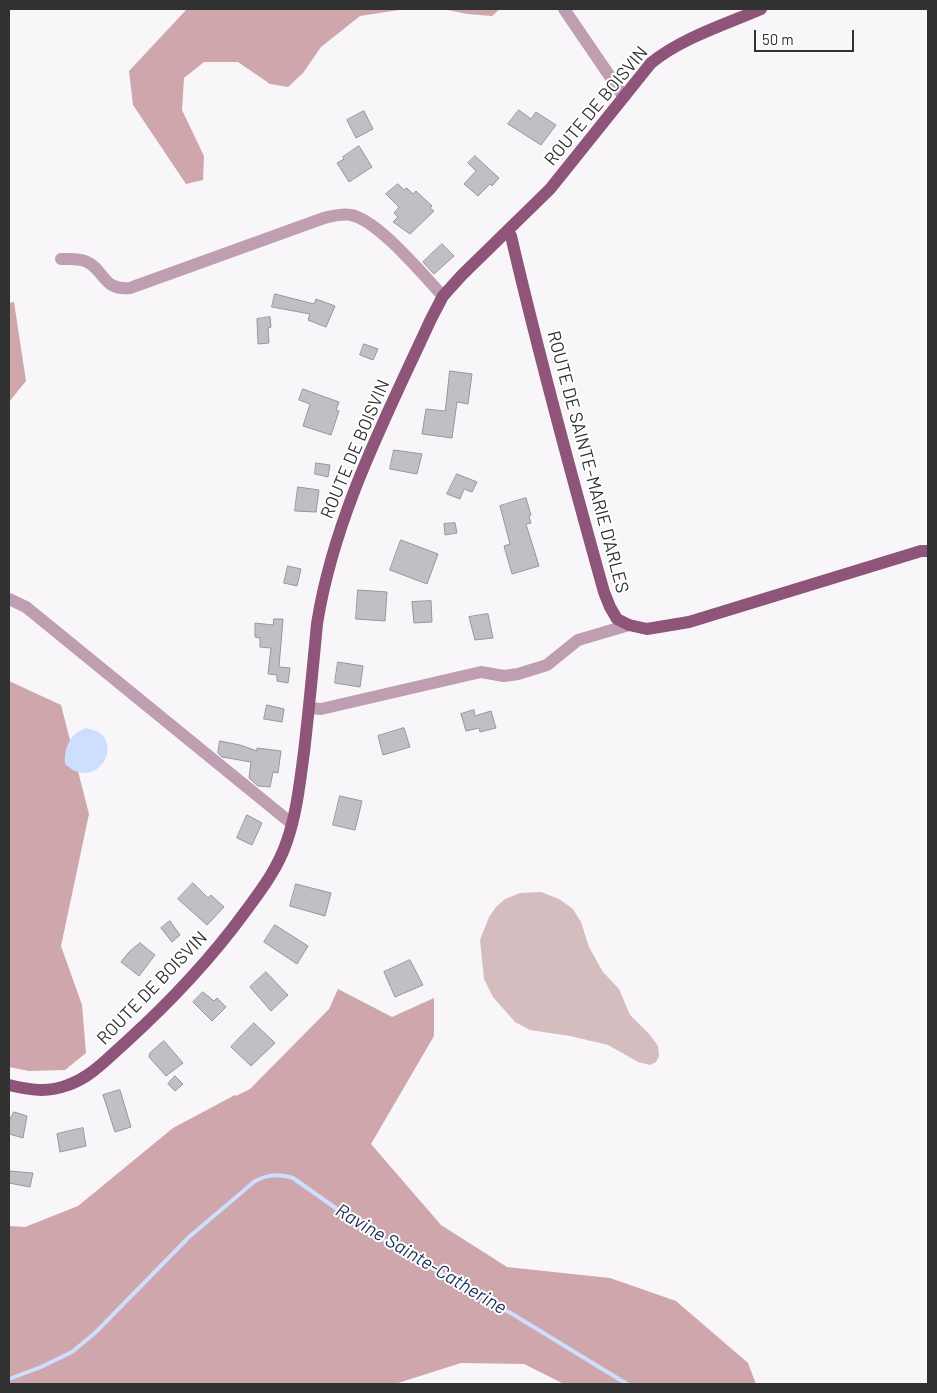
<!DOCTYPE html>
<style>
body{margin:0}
#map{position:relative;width:937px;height:1393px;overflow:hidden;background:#f8f6f9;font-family:Barlow,sans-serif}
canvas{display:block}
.frame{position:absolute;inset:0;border:10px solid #323132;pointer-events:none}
.scale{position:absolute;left:754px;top:30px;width:100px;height:22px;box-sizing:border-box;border:2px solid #323132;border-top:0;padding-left:6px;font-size:15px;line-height:18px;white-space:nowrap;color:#323132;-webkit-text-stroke:4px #fff;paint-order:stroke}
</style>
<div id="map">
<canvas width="937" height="1393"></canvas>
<div class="frame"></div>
<div class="scale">50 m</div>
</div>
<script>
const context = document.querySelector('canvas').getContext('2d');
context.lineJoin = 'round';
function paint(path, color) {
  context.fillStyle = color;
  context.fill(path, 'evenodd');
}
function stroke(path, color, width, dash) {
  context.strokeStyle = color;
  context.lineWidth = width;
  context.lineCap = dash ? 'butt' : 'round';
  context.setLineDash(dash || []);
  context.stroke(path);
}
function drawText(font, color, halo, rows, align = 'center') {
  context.font = font + ' Barlow,sans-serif';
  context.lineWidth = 4;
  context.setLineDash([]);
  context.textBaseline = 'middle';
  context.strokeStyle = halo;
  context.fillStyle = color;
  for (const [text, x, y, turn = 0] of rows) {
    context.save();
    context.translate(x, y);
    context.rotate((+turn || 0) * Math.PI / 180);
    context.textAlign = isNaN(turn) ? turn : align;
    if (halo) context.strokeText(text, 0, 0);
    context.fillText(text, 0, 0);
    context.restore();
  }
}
paint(new Path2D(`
 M541,892L559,899L573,909L581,922L589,947L603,972L619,989L630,1015L650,1035L658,1046L659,1056L656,1062L650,1065L638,1062L608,1045L570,1036L530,1030L515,1022L493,997L484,979L480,940L489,917L496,907L505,899L520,893Z`), '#d5bcbf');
paint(new Path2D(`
 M187,9H405L360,16L321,47L303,73L288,87L270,84L238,62H204L184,78L182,110L204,156L203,180L186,184L133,105L129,71Z
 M443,9H500L492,16L467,14Z
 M14,302L26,381L9,402V303Z
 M9,681L61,705L89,814L61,946L82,1005L86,1053L65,1070L29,1071L9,1067Z
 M338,989L392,1017L434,998V1036L371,1144L441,1225L507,1267L610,1278L676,1301L748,1363L756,1384H564L524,1364L461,1363L395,1384H9V1226L25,1227L78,1206L173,1128L235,1095L236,1096L250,1089L329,1009Z`), '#cfa6ac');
paint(new Path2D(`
 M86,728C89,729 95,730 98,732C123,747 95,792 65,764C64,747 70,734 86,728Z`), '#cddefe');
stroke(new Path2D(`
 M9,1379L41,1367L72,1352L95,1333L189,1237L255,1181C269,1174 278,1174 293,1178L371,1233L514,1315L627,1384`), '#cddefe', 4);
const building = new Path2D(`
 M519,110L531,119L536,112L556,125L541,145L508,124Z
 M364,111L373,129L356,138L347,120Z
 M359,146L372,167L349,182L337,163L344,159L343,157Z
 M475,156L499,178L492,186L490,184L478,196L464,184L476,171L468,163Z
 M398,184L404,190L407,188L413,194L416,191L432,206L430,208L434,211L410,234L393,222L398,217L394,213L399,207L386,194Z
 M442,244L454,256L434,274L423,262Z
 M275,294L314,304L316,299L335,306L326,327L308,320L310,314L272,307Z
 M270,317L271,327L268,328L269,343L258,344L257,319Z
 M364,344L378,349L373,360L360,355Z
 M450,371L472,374L468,404L457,402L452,438L422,434L426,409L445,411Z
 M303,389L339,402L336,410L339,411L331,435L303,426L310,404L299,400Z
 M394,450L422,454L417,474L390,469Z
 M316,463L330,465L328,477L315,474Z
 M457,474L477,482L472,492L464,489L460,499L447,494Z
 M298,487L319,490L316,512L295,511Z
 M526,498L531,515L529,516L531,523L526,524L539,566L512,574L504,546L510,544L500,506Z
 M455,523L457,533L445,535L444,524Z
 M401,540L438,554L427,584L390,570Z
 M288,566L301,569L297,586L284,583Z
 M358,590L387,592L385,621L356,619Z
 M431,601L432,622L414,623L412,602Z
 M488,614L493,638L475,640L469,617Z
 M274,619H283L279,667L290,668L288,683L277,681V675L268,674L271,648L260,647V638L255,637V623L273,625Z
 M338,662L363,666L360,687L335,683Z
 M267,705L284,709L282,722L264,719Z
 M474,710L475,716L491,711L496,728L480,732L479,728L466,731L461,714Z
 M404,728L410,747L383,755L378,736Z
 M220,741L240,745L257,751V748L281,751L278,773L273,772L270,787L258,786L249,778L251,762L222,757L218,753Z
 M340,796L362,801L355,830L333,825Z
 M247,815L262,823L252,845L237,838Z
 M193,883L208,898L211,895L224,907L207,925L178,899Z
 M296,884L331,893L325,916L290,906Z
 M170,921L180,935L172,942L161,928Z
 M275,925L308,946L297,964L264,942Z
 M140,943L155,955L139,976L121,962L129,952Z
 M410,960L423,985L395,997L384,972Z
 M266,972L288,995L271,1011L250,987Z
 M203,992L214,1001L217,998L226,1007L212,1021L193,1002Z
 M254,1023L275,1043L251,1066L231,1047Z
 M164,1041L183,1063L166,1076L149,1057L150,1053Z
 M175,1076L183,1084L175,1091L168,1084Z
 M120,1090L131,1127L115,1132L103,1095Z
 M14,1112L27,1116L23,1138L9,1134V1122Z
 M83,1128L86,1146L60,1152L57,1134Z
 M9,1171L33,1173L30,1187L9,1183Z`);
paint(building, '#c0c0c4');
stroke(building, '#97969a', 1);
stroke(new Path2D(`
 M564,9L624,97
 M61,259C69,259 78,258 85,261C105,269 102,291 130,288L324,218C333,216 342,213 351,215C378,220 424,276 443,296
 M9,599L26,607L291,823
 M309,708L321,709L481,672L504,676L518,674L547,665L578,640L629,625`), '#c09eb2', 12);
stroke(new Path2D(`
 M508,231L511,236C539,356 571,474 604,592L610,607L617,619L629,625L647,629L689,622L921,551H928
 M9,1085C30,1090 47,1093 68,1085C91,1077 107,1059 125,1043C169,1003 210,960 245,912C262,889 278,868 287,841C297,812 300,781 304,752C309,709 313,666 317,624C334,516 386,417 431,319L443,296L462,275L550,189L651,63C682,38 724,25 761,9`), '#8e5479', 12);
drawText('18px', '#323132', '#fff', [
 ["ROUTE DE BOISVIN",596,106,-50],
 ["ROUTE DE BOISVIN",355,449,-67],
 ["ROUTE DE SAINTE-MARIE D'ARLES",588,462,75],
 ["ROUTE DE BOISVIN",152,988,-46]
]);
drawText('italic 19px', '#1b2e57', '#fff', [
 ["Ravine Sainte-Catherine",421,1259,31]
]);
</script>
